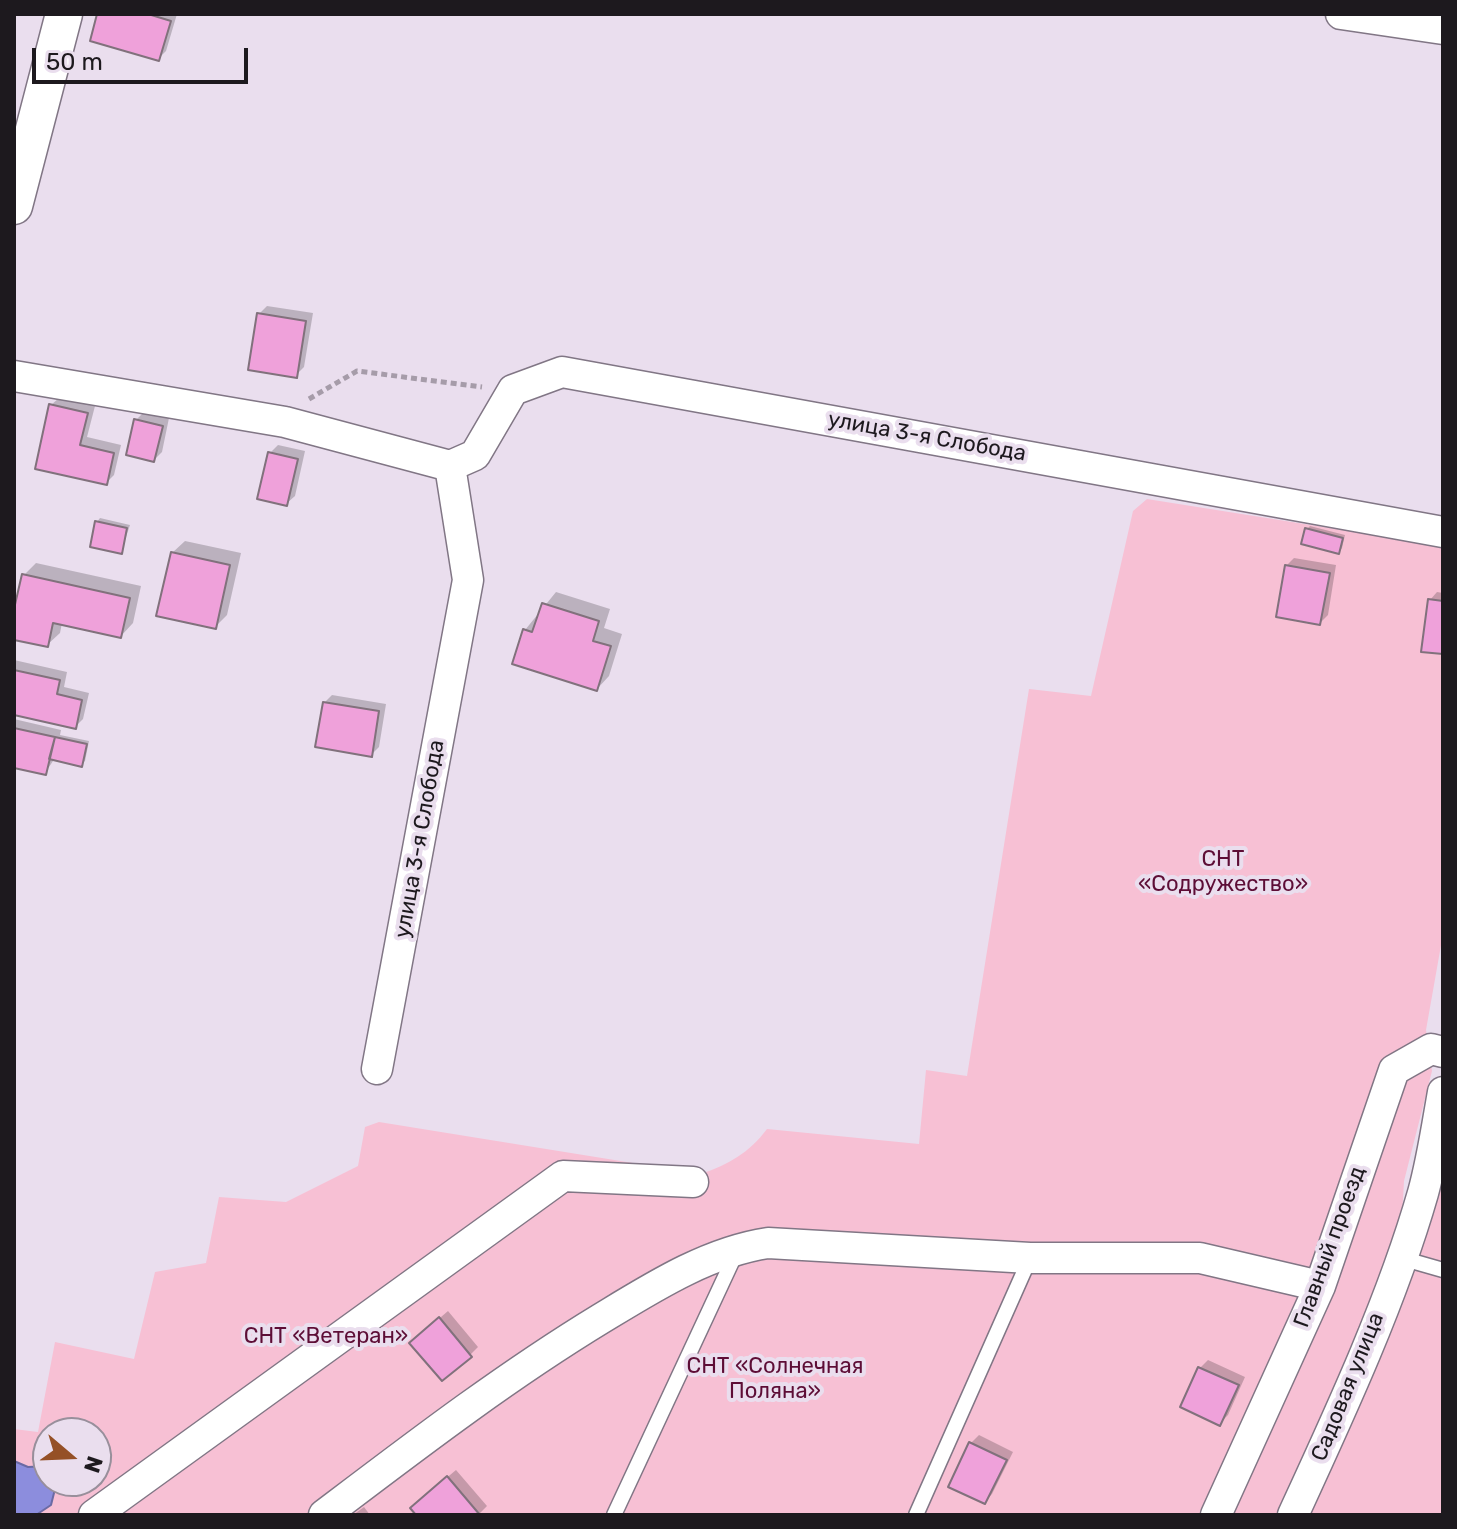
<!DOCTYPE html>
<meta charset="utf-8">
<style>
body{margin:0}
#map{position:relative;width:1457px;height:1529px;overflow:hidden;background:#eadeee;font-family:Rubik,sans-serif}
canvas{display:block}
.frame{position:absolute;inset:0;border:16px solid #1d191e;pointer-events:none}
.north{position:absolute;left:32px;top:1417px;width:80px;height:80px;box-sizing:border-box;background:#eadeee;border:2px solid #988f9b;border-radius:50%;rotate:109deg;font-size:22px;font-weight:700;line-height:32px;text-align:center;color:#1d191e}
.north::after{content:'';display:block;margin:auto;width:28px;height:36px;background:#955026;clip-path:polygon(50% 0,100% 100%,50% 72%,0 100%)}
.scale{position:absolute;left:32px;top:48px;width:216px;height:36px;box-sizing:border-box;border:4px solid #1d191e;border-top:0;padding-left:10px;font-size:24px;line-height:28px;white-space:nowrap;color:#1d191e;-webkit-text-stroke:6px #eadeee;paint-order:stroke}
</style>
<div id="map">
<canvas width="1457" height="1529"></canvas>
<div class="frame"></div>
<div class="north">N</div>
<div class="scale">50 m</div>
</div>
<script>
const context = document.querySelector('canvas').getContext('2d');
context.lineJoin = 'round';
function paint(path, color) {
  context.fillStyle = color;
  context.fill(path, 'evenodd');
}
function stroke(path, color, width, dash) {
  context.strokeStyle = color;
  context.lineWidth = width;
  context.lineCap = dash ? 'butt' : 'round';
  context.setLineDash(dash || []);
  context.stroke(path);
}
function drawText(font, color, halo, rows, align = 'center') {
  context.font = font + ' Rubik,sans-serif';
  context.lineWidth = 8;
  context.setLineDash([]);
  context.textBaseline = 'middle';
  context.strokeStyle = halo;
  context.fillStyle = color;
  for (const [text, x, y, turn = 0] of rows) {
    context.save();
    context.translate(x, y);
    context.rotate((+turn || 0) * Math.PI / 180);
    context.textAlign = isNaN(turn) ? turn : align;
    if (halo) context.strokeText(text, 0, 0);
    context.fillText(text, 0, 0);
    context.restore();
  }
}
paint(new Path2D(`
 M1147,499L1443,546V934L1426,1030L1432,1071L1404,1181L1400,1255L1443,1154V1515H14V1429L38,1432L55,1342L134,1359L155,1272L206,1263L219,1197L286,1202L358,1166L365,1127L379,1122L701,1174C729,1164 749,1153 767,1129L919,1144L926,1070L967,1076L1029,689L1091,696L1133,511ZM48,1433H96V1481H48Z`), '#f7c0d4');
const water = new Path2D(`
 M14,1461L28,1467L48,1466V1481H57L51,1505L36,1515H14Z`);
paint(water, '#8c8ddd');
stroke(water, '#6b6aa4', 2);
paint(new Path2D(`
 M99,14H177L166,51L158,59Z
 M267,306L313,313L304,367L296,375L259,314Z
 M59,398L95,406L87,437L121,445L114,475L106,483L51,405Z
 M144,412L169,418L162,452L154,460L136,420Z
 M278,445L305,451L295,496L287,503L270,453Z
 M100,518L130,525L121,552L97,522Z
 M1310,526L1345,535L1342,548L1339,552L1307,529Z
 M185,541L241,553L227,615L215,627L172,553Z
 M1294,558L1336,565L1328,615L1320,623L1286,566Z
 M36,563L141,586L133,623L121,636L62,623L60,633L47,645L14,638V618L24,575Z
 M556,592L610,609L604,628L622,634L609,676L597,689L525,630Z
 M1437,592L1443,593V652L1430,600Z
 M14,660L67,672L64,687L89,693L83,719L75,727L14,713Z
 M332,695L386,704L379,747L371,755L324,703Z
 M14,719L61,730L60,735L89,741L85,761L81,764L55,758L45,773L14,766Z
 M448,1311L478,1347L470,1355L420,1335Z
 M1208,1360L1245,1377L1228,1415L1220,1423L1200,1368Z
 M979,1435L1013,1452L992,1494L985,1502L971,1443Z
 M456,1470L487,1506L478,1515H418L420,1500Z
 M364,1507L370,1515H353Z`), '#0003');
const building = new Path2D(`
 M97,14H148L171,21L159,61L90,41Z
 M257,313L306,321L297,378L248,370Z
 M49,404L88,413L80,445L114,453L107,485L35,469Z
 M134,419L163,426L154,462L126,455Z
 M268,452L298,459L287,506L257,499Z
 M95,521L127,528L122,554L90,547Z
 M1305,528L1343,538L1339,554L1301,544Z
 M171,552L230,565L216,629L156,616Z
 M1285,565L1330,573L1320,625L1276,617Z
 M22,574L130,598L121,638L53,623L48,647L14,640V609Z
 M1428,599L1443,601V654L1421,652Z
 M542,603L599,621L593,641L611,646L597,691L512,664L523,629L532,632Z
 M14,670L60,680L57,694L82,700L76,729L14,715Z
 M323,702L379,711L372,757L315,747Z
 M14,728L55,737L46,775L14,768Z
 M55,737L87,744L82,767L49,759Z
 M439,1317L472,1357L442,1381L409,1343Z
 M1198,1367L1239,1385L1220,1426L1180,1407Z
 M969,1442L1007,1460L985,1504L948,1487Z
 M447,1476L480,1515H416L410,1508Z`);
paint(building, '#efa1da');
stroke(building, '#81717c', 2);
const service = new Path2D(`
 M1401,1258L1443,1270
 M614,1515L737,1251
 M916,1515L1030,1258`);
const minor = new Path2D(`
 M1341,14L1443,29
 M14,376L285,422L450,466L475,455L513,390L562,372L1443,532
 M377,1069L468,580L450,466
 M94,1515L563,1176L693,1182
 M324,1515C415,1446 505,1377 602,1318C653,1287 708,1252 768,1243L1030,1258H1200L1320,1286
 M1216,1515L1320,1286L1394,1070L1431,1049L1443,1052
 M1293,1515C1340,1413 1392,1301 1423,1193C1432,1161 1437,1126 1443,1092`);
const tertiary = new Path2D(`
 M14,206L64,14`);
stroke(service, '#817685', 17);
stroke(minor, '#817685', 33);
stroke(tertiary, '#817685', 39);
stroke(new Path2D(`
 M309,399L357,371L482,387`), '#a69ca9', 5, [6, 4]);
stroke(service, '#fff', 14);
stroke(minor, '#fff', 30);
stroke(tertiary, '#fff', 36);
drawText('22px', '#1d191e', '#eadeee', [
 ["улица 3-я Слобода",927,437,10],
 ["улица 3-я Слобода",420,839,-80],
 ["Главный проезд",1330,1247,-70],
 ["Садовая улица",1348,1387,-68]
]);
drawText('22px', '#5d0d36', '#eadeee', [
 ["СНТ",1223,860],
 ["«Содружество»",1223,885],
 ["СНТ «Ветеран»",326,1337],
 ["СНТ «Солнечная",775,1367],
 ["Поляна»",775,1392]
]);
</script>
